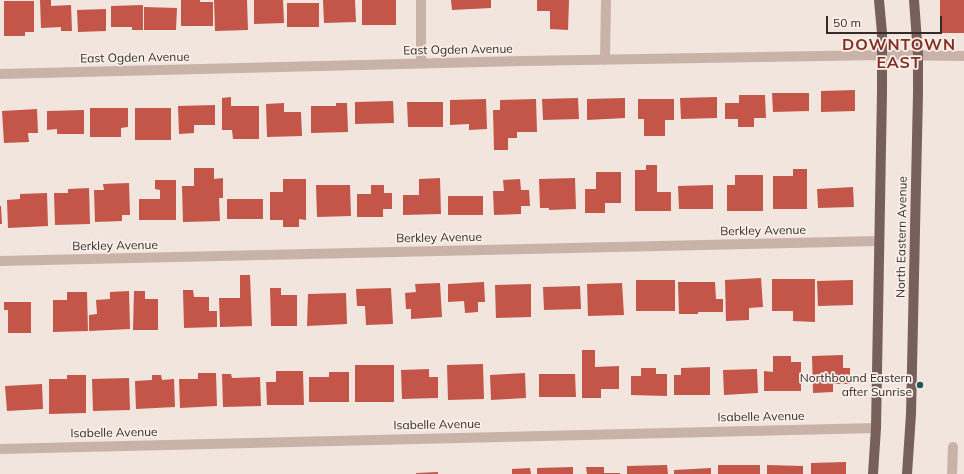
<!DOCTYPE html>
<style>
body{margin:0}
#map{position:relative;width:964px;height:474px;overflow:hidden;background:#f2e5dd;font-family:Mulish,sans-serif}
canvas{display:block}
.scale{position:absolute;left:826px;top:16px;width:116px;height:18px;box-sizing:border-box;border:2px solid #372b29;border-top:0;padding-left:5px;font-size:12px;line-height:14px;white-space:nowrap;color:#372b29;-webkit-text-stroke:3px #f9f0e9;paint-order:stroke}
</style>
<div id="map">
<canvas width="964" height="474"></canvas>
<div class="scale">50 m</div>
</div>
<script>
const context = document.querySelector('canvas').getContext('2d');
context.lineJoin = 'round';
function paint(path, color) {
  context.fillStyle = color;
  context.fill(path, 'evenodd');
}
function stroke(path, color, width, dash) {
  context.strokeStyle = color;
  context.lineWidth = width;
  context.lineCap = dash ? 'butt' : 'round';
  context.setLineDash(dash || []);
  context.stroke(path);
}
function drawText(font, color, halo, rows, align = 'center') {
  context.font = font + ' Mulish,sans-serif';
  context.lineWidth = 3.5;
  context.setLineDash([]);
  context.textBaseline = 'middle';
  context.strokeStyle = halo;
  context.fillStyle = color;
  for (const [text, x, y, turn = 0] of rows) {
    context.save();
    context.translate(x, y);
    context.rotate((+turn || 0) * Math.PI / 180);
    context.textAlign = isNaN(turn) ? turn : align;
    if (halo) context.strokeText(text, 0, 0);
    context.fillText(text, 0, 0);
    context.restore();
  }
}
paint(new Path2D(`
 M40,0H51V6L71,5L72,31H61V27L41,28Z
 M181,0H200V2H213V26H181Z
 M214,0H247L248,30L215,31Z
 M254,0H283L284,23L254,24Z
 M323,0H355L356,22L324,23Z
 M362,0H396V25H362Z
 M451,0H491V8L452,10Z
 M537,0H569L568,30L550,29V11H537Z
 M940,0H964V33H940Z
 M4,1H34V32H25V36H4Z
 M287,3H319V27H287Z
 M143,5V30H132V27H111V6Z
 M144,7L177,8L176,30H144Z
 M106,9V31L78,32L77,10Z
 M855,90V111L821,112V91Z
 M772,93H809V111L773,112Z
 M739,95H765L766,118H754V127H738V119H725V103H739Z
 M231,97V106H259V139H233L232,130H222V98Z
 M717,97V118L681,119L680,98Z
 M578,98L579,119L543,120L542,99Z
 M625,98V118L587,120V99Z
 M486,99L487,129L469,130V124L450,125V100Z
 M536,99L537,132H517V138H508V150H494L493,110H500V100Z
 M638,99H674V120H665V136H644V119H638Z
 M393,101L394,123L355,124V102Z
 M407,102H443V127H408Z
 M284,103V112H301L302,136L267,137L266,104Z
 M336,103H347L348,132L311,133V106H336Z
 M215,105V125H194V133L179,134L178,106Z
 M90,108H128V127L121,128V137H90Z
 M135,108H171V140H135Z
 M37,109L38,133H28L29,142L4,143L2,111Z
 M84,110V134H57V129L47,130V111Z
 M646,165H657V192H671V211H635V170H646Z
 M194,168H214V179L223,178V198H219L220,221L183,222L182,186H194Z
 M793,169H807V209H773V176H793Z
 M596,172H621V203H605V213H585V189H596Z
 M735,175H763V211H727V185H735Z
 M440,178L441,214L403,215V195H419V179Z
 M575,178L576,209L549,210V208H540L539,179Z
 M283,179H306V220L299,219V227H283V220H270V192H283Z
 M520,179L521,190H529L530,206H521V214L494,215L493,191H504L503,180Z
 M155,180H176V220H139V199H160V190L155,189Z
 M129,183L130,215H122V221L95,222L94,190H104L103,184Z
 M316,185H350L351,216L317,217Z
 M371,185H384V193H392V209H383V217H357V194H371Z
 M713,185V209H679L678,186Z
 M853,187L854,207L818,208L817,189Z
 M89,188L90,224L55,225L54,193H68V189Z
 M47,193L48,226L8,228L7,200L20,199V194Z
 M448,196H483V215H448Z
 M227,199H263V219H227Z
 M0,206H1L2,224H0Z
 M240,275H250L252,326L220,327L219,298H240Z
 M761,278L763,307L749,308V320L726,321L725,280Z
 M772,279H815V322L793,321V311H772Z
 M636,280H675V311H636Z
 M853,280V305L818,306L817,281Z
 M484,282L485,302H478V312L465,313L464,301L448,302V284Z
 M678,282H715L716,299H723V312H698V314H679Z
 M440,283L442,317L411,319V309H406L405,293L416,292L415,284Z
 M622,283L624,315L588,316L587,284Z
 M531,284V317L496,318L495,285Z
 M580,286L581,309L544,310L543,287Z
 M270,288H281V295H297V326H271Z
 M391,288L393,324L366,325L365,306H357L356,289Z
 M183,290H193L194,297H209V311H217V327L184,328Z
 M129,291L130,329L89,331V315L97,314L96,300L110,299V292Z
 M134,291H145V299H158V330H133Z
 M67,292H87L88,331L53,332V300H67Z
 M346,293L347,324L307,326L308,294Z
 M4,302H31V333H8V310H4Z
 M582,350H595V367L619,366V389H601V398H582Z
 M843,355V368H850V384H833V392L813,393L812,356Z
 M773,356H791V362H801V391H764V371L773,372Z
 M483,364L484,399L448,400L447,365Z
 M355,365H394V402H355Z
 M710,367V395H674V375H681V368Z
 M641,368H656V374H667V396L631,395V376H641Z
 M429,369V377H438V398L402,399L401,370Z
 M757,369L758,393L724,395L723,370Z
 M276,371H303L304,405H267L266,382H276Z
 M329,372H349V402H309V377H329Z
 M198,373H216L217,406L180,408L179,379H198Z
 M525,373L526,398L491,400L490,375Z
 M222,374H231L232,378L260,377L261,406L223,407Z
 M539,374H575L576,397H539Z
 M67,375H86V413L49,414V379H67Z
 M152,375H161L162,380L174,379L175,407L136,409L135,381L152,380Z
 M129,378L130,410L93,411L92,379Z
 M42,384L43,409L7,411L5,386Z
 M846,462V474H811V463Z
 M667,465L668,474H627V466Z
 M718,465H760V474H718Z
 M767,465L803,466V474H767Z
 M573,467V474H537V468Z
 M586,467H604V473H620V474H587Z
 M530,468L531,474H512V469Z
 M711,468V474H674V470Z
 M438,472V474H416V473Z`), '#c35649');
stroke(new Path2D(`
 M421,0V63
 M605,60L606,0
 M0,74L522,61L882,55L964,56
 M0,261L879,241
 M0,449L876,428
 M952,474L953,447`), '#c9b3a9', 10);
stroke(new Path2D(`
 M873,474L876,428L882,92V33L879,0
 M907,474L911,414L918,93V55L914,0`), '#78605a', 10);
for (const [x, y, r, color] of [
 [920,385,4,"#1f5753"]
]) {
  const dot = new Path2D();
  dot.arc(x, y, r, 0, 2 * Math.PI);
  context.fillStyle = color;
  context.fill(dot);
  stroke(dot, '#f9f0e9', 1.5);
}
drawText('12px', '#372b29', '#f9f0e9', [
 ["East Ogden Avenue",458,50,-1],
 ["East Ogden Avenue",135,58,-1],
 ["Berkley Avenue",763,231,-1],
 ["North Eastern Avenue",902,237,-89],
 ["Berkley Avenue",439,238,-1],
 ["Berkley Avenue",115,246,-1],
 ["Isabelle Avenue",761,417,-1],
 ["Isabelle Avenue",437,425,-1],
 ["Isabelle Avenue",114,433,-1]
]);
drawText('12px', '#372b29', '#f9f0e9', [
 ["Northbound Eastern",912,378],
 ["after Sunrise",912,392]
], 'right');
context.letterSpacing = '1px';
drawText('bold 16px', '#842d23', '#f9f0e9', [
 ["DOWNTOWN",899,45],
 ["EAST",899,63]
]);
context.letterSpacing = '0px';
</script>
